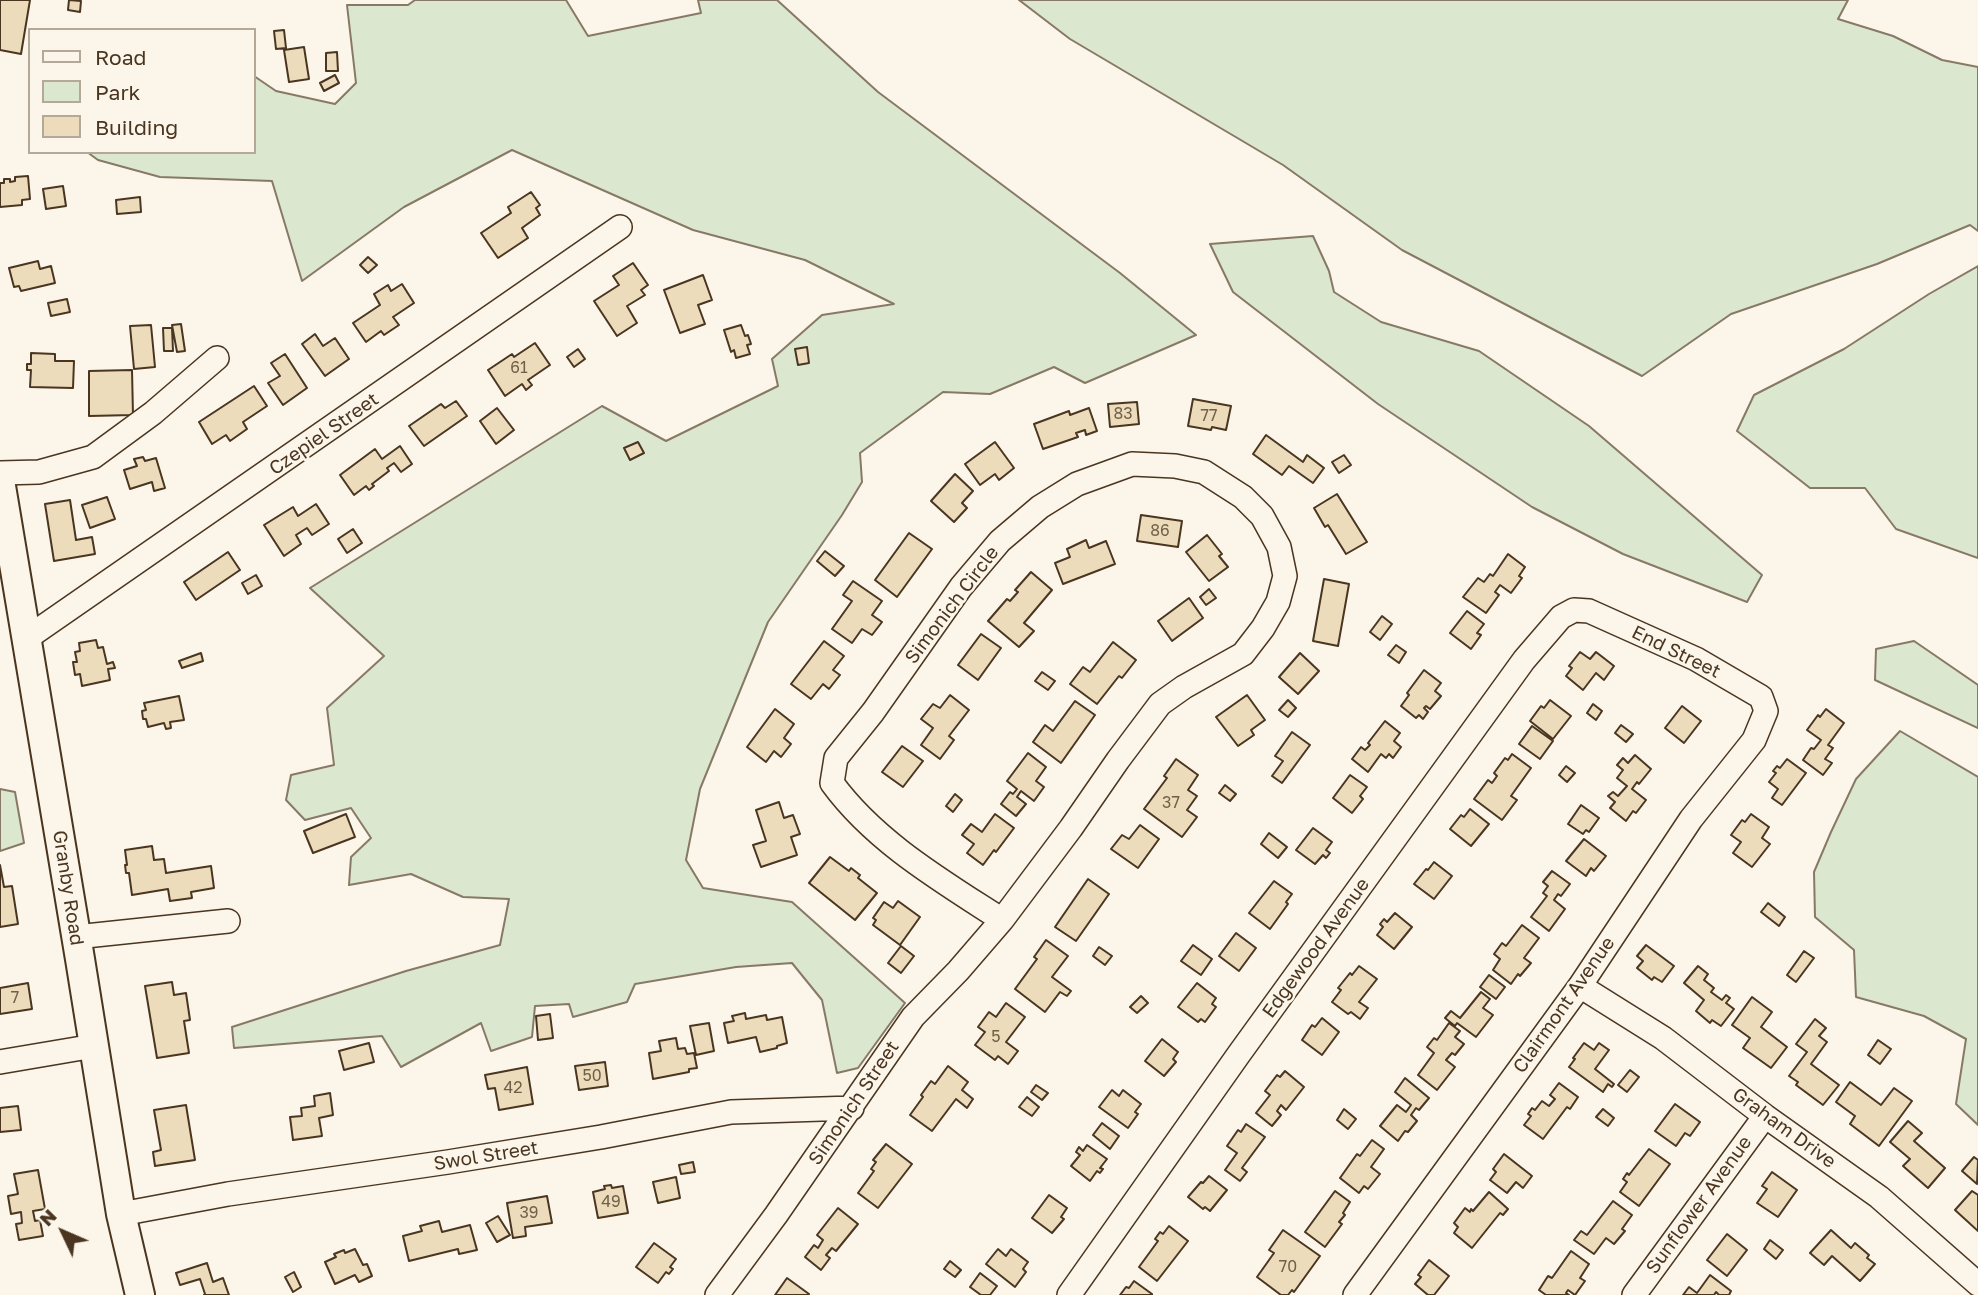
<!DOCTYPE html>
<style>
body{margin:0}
#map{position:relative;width:1978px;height:1295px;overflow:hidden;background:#fbf6e9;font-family:"Golos Text",sans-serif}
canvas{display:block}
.legend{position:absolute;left:28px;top:28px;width:228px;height:126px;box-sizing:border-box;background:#fbf6e9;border:2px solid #b4a999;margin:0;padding:9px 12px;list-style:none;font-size:21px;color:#4a3520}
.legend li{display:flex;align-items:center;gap:14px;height:35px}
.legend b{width:35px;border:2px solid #b4a999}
.north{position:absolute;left:28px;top:1197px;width:70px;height:70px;-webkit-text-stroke:5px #fbf6e9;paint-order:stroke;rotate:314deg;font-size:19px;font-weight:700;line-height:28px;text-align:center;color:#4a3520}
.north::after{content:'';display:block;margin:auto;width:24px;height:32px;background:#4a3520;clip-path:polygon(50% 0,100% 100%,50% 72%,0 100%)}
</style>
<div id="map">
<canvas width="1978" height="1295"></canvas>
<ul class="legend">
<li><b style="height:9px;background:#fbf6e9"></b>Road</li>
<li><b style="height:19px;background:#dce7d0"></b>Park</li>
<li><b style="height:19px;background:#ecdcbc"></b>Building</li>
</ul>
<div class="north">N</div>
</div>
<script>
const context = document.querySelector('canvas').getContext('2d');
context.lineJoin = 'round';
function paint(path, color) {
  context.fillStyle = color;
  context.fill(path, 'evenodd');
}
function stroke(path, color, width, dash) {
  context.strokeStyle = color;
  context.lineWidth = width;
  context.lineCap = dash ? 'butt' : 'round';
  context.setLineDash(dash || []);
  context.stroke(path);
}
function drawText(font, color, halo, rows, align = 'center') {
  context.font = font + ' "Golos Text",sans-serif';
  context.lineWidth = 5;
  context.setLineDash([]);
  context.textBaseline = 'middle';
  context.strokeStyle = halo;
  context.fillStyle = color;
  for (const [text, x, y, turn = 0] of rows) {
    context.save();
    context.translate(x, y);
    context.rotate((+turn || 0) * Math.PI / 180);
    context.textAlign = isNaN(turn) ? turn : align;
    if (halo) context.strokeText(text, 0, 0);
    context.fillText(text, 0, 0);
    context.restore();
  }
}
const green = new Path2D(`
 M415,0H566L588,36L701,13L698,0H777L878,92L1120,273L1196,335L1085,383L1054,367L990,394L943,392L860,453L862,482L842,515L768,622L700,789L686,860L703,888L792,902L905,1003L858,1068L837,1073L822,1000L792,963L736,967L635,984L627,1002L573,1017L569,1004L535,1006L532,1037L491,1051L481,1023L401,1067L382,1036L234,1048L232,1027L406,971L500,945L509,899L463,897L411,874L349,885L351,857L371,838L351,808L305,820L286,800L291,775L334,765L327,708L384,656L310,588L602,406L666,441L778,386L772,359L822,315L894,304L805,260L693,230L512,150L404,207L302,281L272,181L160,177L98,160L87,152H254V76L276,91L335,104L356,83L347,5H408Z
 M1019,0H1848L1838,19L1893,36L1942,60L1978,67V231L1970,225L1877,264L1731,314L1642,376L1402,250L1283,165L1070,39Z
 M1313,236L1329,271L1334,292L1381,322L1479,351L1589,426L1762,575L1747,602L1623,554L1532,507L1378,404L1233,292L1210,244Z
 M1978,266V558L1896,529L1865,488H1810L1737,431L1754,395L1844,349L1929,294Z
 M1914,641L1978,685V728L1875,680L1876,649Z
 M1900,731L1978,777V1125L1956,1104L1966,1039L1924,1016L1856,997L1854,950L1815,917L1814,872L1831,832L1856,779Z
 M0,789L15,792L24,843L0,851Z`);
paint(green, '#dce7d0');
stroke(green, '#887966', 2);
const building = new Path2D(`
 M0,0H30L21,54L0,50Z
 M69,0L81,1L80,12L68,10Z
 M284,30L286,48L276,49L274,31Z
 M304,47L309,79L289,82L284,50Z
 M337,52L338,71H326V53Z
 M335,75L339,83L324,91L320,83Z
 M28,176L30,199L22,200V205L0,207V183H4V179H10V182L15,181V177Z
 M63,186L66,206L46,209L43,189Z
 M531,192L540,205L536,208L540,215L522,228L528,238L498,258L481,233L511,213L508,207Z
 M140,197L141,212L117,214L116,200Z
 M368,257L377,265L368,273L360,265Z
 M38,261L40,269L51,266L55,283L21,291L19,286L14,287L9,268Z
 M633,263L648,285L641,290L645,295L627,306L637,323L617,336L594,301L619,285L613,276Z
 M703,275L712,300L698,305L705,324L680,333L664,290Z
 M402,284L414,303L393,317L399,325L384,335L381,331L366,342L353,323L380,305L374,294L388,285L391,291Z
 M67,299L70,312L51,316L48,303Z
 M181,324L185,351L177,352L172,325Z
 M151,325L155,367L134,369L130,326Z
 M741,325L745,336L748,335L751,344L747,345L750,354L736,358L734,350L731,352L724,330Z
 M163,328H172L173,351H164Z
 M315,334L323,346L335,338L349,359L325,376L302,344Z
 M535,343L550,365L528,380L532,385L526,390L522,384L505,396L488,370L512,354L514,357Z
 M807,347L809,363L798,365L795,349Z
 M578,349L585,359L574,367L567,357Z
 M31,353L55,354V361H74L73,388L30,387L31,370H27V364H31Z
 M285,354L307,388L283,405L268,383L280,376L271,363Z
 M132,370L133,415L89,416V371Z
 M254,386L267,406L243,422L247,429L230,441L226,435L212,444L199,422Z
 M1193,399L1231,406L1226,430L1212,427L1211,430L1188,426Z
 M456,401L467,416L424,446L409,426L441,404L445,408Z
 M1137,402L1139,424L1110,427L1108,404Z
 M497,408L514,430L496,444L480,421Z
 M1089,408L1097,431L1086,435L1085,430L1076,433L1078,437L1043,449L1034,424L1069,411L1070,415Z
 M1266,435L1303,462L1307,455L1324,468L1313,483L1289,466L1282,475L1253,454Z
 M638,442L644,453L630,460L624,448Z
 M995,442L1014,468L999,480L995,474L980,485L965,464Z
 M400,446L412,464L401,472L394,463L387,468L389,471L372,484L374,486L369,490L366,486L354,495L340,475L375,449L382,459Z
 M1344,455L1351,465L1339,473L1332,462Z
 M143,457L145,461L156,458L165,488L154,491L152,482L130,489L124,470L137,466L134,459Z
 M955,474L973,491L962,503L967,508L954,522L931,501Z
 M1337,494L1367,542L1346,554L1328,525L1325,527L1314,508Z
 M107,497L115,519L90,528L82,505Z
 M70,500L76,540L92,537L95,554L54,561L45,504Z
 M316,504L329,524L312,535L307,528L296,535L301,544L284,556L264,525L293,507L298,516Z
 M1141,515L1182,521L1178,547L1137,541Z
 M353,529L362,543L347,553L338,539Z
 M909,533L932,549L897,597L875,580Z
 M1207,535L1222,554L1219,556L1228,567L1209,581L1186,552Z
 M1086,540L1089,548L1106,541L1115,564L1063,584L1055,563L1070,557L1067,549Z
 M825,551L844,566L835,576L817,561Z
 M228,552L240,570L196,600L184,582Z
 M1508,554L1525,567L1519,576L1522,578L1511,593L1500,585L1495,592L1499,595L1486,613L1463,597L1478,578L1484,582L1490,574L1493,576Z
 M1031,572L1052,590L1024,623L1034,631L1019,647L988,621L1007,599L1010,601L1018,592L1015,590Z
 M256,575L262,586L248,594L242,583Z
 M1324,579L1349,584L1338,646L1313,641Z
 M853,581L882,601L872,615L882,622L872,635L862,629L852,643L832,629L852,601L843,595Z
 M1209,589L1216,598L1206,605L1200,597Z
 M1189,598L1203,618L1172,641L1158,621Z
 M1467,611L1484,624L1477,633L1481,635L1471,649L1450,633Z
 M1382,616L1392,624L1380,640L1370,632Z
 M981,634L1001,648L978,680L958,665Z
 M96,640L98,648L103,647L107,664L113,662L115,668L108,669L110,680L82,686L80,674L75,675L73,662H77L75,652L80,651L79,643Z
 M824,641L844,656L833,670L840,675L829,689L823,684L811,699L791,684Z
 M1113,642L1136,660L1122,678L1119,676L1097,704L1070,684L1083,667L1090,672Z
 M1396,645L1406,652L1399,663L1388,655Z
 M1580,652L1590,659L1596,652L1614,666L1604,680L1596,673L1583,690L1566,676L1572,668L1569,666Z
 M201,653L203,661L182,668L179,661Z
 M1300,653L1319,671L1298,694L1279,677Z
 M1424,670L1441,683L1435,691L1441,696L1430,709L1426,706L1424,708L1428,712L1423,719L1419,715L1416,718L1401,706L1409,695L1407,693Z
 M1042,672L1055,681L1048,690L1035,681Z
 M950,695L969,710L949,736L954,740L940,759L921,745L933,728L921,719L933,704L940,708Z
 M1247,695L1265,720L1251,730L1254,735L1238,746L1216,717Z
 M179,696L184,720L170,722L171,728L166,729L164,723L148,727L146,719H143L142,711L146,710L144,703Z
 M1288,700L1296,708L1288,717L1279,710Z
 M1550,700L1571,716L1553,739L1530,721L1541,706L1544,708Z
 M1075,701L1095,715L1061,763L1033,742L1045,725L1053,731Z
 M1593,704L1602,711L1596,720L1587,713Z
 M1682,706L1701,721L1684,743L1665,728Z
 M775,709L794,724L784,738L791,744L781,757L774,751L766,762L747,747Z
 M1826,709L1844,723L1828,745L1833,748L1825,759L1832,763L1823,775L1803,760L1811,748L1814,749L1821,740L1807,730L1818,715L1820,717Z
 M1385,721L1400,733L1394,741L1401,747L1393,758L1389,754L1386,758L1381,754L1368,772L1352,759L1361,747L1365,750L1370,745L1368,743Z
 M1621,725L1633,734L1626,742L1615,733Z
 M1532,726L1553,741L1540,759L1519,744Z
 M1292,732L1310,745L1282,783L1272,776L1283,761L1275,756Z
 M902,746L923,761L903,787L882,772Z
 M1028,753L1046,767L1036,781L1044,787L1034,801L1021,791L1017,797L1026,804L1016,816L1001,804L1010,792L1013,794L1017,789L1007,781Z
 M1512,754L1531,768L1511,796L1517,800L1502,820L1474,799L1488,780L1492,783L1497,776L1494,773L1505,758L1508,760Z
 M1635,755L1651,769L1639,784L1637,782L1632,789L1646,800L1636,813L1633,811L1626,821L1610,808L1615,802L1608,796L1613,792L1618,796L1627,786L1617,778L1623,770L1617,765L1623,758L1628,763Z
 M1176,759L1198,775L1188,790L1197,796L1187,810L1197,817L1182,837L1144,809L1167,778L1164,776Z
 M1787,759L1806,773L1782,805L1772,798L1778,789L1769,782L1776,773L1773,771L1777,766L1780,768Z
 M1566,766L1575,773L1567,782L1559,775Z
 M1350,775L1367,787L1360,796L1363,799L1352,813L1333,798Z
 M1225,785L1236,794L1230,801L1219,793Z
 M955,794L962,800L953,812L946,806Z
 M779,802L784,818L793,815L800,834L791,837L797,855L761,867L753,845L766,841L756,810Z
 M1581,805L1599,818L1589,832L1586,830L1583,834L1568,824Z
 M1470,809L1489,824L1471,846L1450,829L1461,815L1464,817Z
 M346,814L355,837L313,853L304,831Z
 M995,814L1014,828L996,852L994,850L983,865L967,853L974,844L962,835L971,824L982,832Z
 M1751,814L1769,827L1762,838L1770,844L1752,867L1733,853L1741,842L1731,835L1742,820L1745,822Z
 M1140,825L1159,839L1138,868L1111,849L1122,835L1129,839Z
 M1313,828L1332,842L1326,850L1330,853L1326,858L1323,855L1315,864L1296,850Z
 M1269,833L1287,847L1278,858L1261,844Z
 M1584,839L1606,856L1594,871L1591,868L1586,876L1566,861Z
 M152,846L154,860L164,859L166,873L211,866L214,888L191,892L192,898L170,901L168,889L132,895L129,873H126L125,865H127L125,850Z
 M830,857L849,871L851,868L860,875L858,878L877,893L855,920L809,883Z
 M1434,862L1452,876L1434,899L1414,884L1426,869L1428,870Z
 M0,865L4,887L12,886L18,924L0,927Z
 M1552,871L1570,884L1561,896L1558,894L1554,900L1565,909L1549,931L1531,917L1547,896L1543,893L1548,886L1543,882Z
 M1088,879L1109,894L1076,941L1055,927Z
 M1274,881L1292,894L1286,902L1288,904L1270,929L1249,913Z
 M898,901L920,917L900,945L873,925L876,920L873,918L884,902L893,908Z
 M1768,903L1785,917L1779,926L1761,912Z
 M1395,913L1412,927L1394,949L1377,935L1383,927L1380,924L1384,919L1387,922Z
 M1522,925L1539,938L1524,958L1531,963L1520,976L1518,974L1511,984L1493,970L1500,959L1494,954L1502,943L1506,946Z
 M1236,933L1256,948L1239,971L1219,956Z
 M1046,940L1068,956L1052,977L1071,991L1067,996L1060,992L1045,1012L1015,989L1037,959L1034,957Z
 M1193,945L1212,959L1201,975L1181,961Z
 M1646,945L1674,966L1662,982L1654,977L1652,980L1637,968L1643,961L1637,956Z
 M901,946L914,956L901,973L888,963Z
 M1099,947L1112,956L1105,965L1093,956Z
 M1804,951L1814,958L1796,982L1787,975Z
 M1359,966L1377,979L1359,1002L1368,1008L1360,1019L1351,1012L1348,1014L1332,1002L1341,990L1338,988L1350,973L1352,975Z
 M1698,966L1708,974L1704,980L1714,988L1711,992L1722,1000L1726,995L1730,998L1726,1003L1734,1009L1721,1026L1712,1020L1710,1023L1696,1011L1704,1000L1684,983Z
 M1489,975L1505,987L1496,999L1480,987Z
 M172,982L174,995L186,993L190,1020L184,1021L189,1053L157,1058L145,986Z
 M28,983L32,1009L0,1014V988Z
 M1197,983L1216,998L1212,1004L1216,1007L1205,1022L1201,1019L1198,1022L1178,1007Z
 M1481,992L1490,999L1483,1008L1493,1015L1476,1037L1457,1023L1455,1026L1445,1018L1451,1011L1460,1018Z
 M1141,996L1148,1003L1137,1013L1130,1007Z
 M1752,997L1772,1012L1761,1027L1787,1047L1771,1068L1743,1048L1750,1038L1732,1025Z
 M1006,1003L1025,1017L1006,1042L1018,1051L1008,1064L998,1056L995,1060L975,1045L985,1032L978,1027L989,1012L996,1017Z
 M745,1013L746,1019L766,1015L767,1020L782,1017L787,1043L777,1046V1048L760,1052L756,1037L728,1043L724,1023L734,1021L732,1016Z
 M550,1014L553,1038L538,1040L536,1016Z
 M1322,1018L1339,1032L1322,1055L1302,1040L1312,1025L1315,1027Z
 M1815,1019L1826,1028L1819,1036L1827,1042L1811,1064L1839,1085L1823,1105L1796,1085L1798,1082L1789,1076L1807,1052L1796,1044Z
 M709,1023L714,1051L696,1055L690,1026Z
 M1449,1023L1460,1031L1455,1037L1464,1044L1455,1055L1452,1053L1446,1060L1455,1067L1437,1090L1418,1075L1434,1053L1427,1047L1434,1038L1437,1040Z
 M676,1038L678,1049L685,1048L687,1054L694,1053L697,1068L689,1069V1072L653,1079L649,1053L661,1051L659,1041Z
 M1162,1039L1178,1052L1173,1059L1176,1062L1164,1076L1145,1061Z
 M1878,1040L1891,1049L1880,1064L1868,1055Z
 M369,1043L374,1062L344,1070L339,1051Z
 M1584,1043L1594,1050L1599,1043L1609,1050L1595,1069L1614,1084L1612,1087L1608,1084L1603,1092L1569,1067L1575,1059L1573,1058Z
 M605,1062L608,1086L579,1090L575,1066Z
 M948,1066L968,1082L962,1090L973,1099L967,1108L956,1099L932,1131L910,1115L923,1097L921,1095L931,1081L935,1084Z
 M527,1067L533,1104L499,1110L495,1088L488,1089L485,1075Z
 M1630,1070L1639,1077L1627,1092L1618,1085Z
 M1285,1071L1304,1087L1286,1110L1281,1105L1277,1111L1281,1115L1272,1126L1256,1113L1270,1095L1265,1091L1277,1075L1280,1077Z
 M1405,1078L1429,1098L1419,1110L1416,1108L1411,1115L1417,1121L1408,1132L1405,1131L1398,1141L1380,1126L1397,1105L1406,1112L1411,1105L1395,1092Z
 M1850,1082L1881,1105L1894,1088L1912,1101L1879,1146L1850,1124L1855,1116L1836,1102Z
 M1559,1083L1578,1097L1570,1109L1567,1107L1543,1139L1524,1125L1531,1116L1528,1114L1532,1108L1535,1110L1542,1101L1549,1106L1555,1099L1550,1095Z
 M1036,1085L1048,1093L1042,1100L1031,1092Z
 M1112,1090L1119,1096L1123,1090L1141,1104L1135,1112L1138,1114L1128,1128L1099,1107Z
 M330,1093L333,1115L319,1118L322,1136L293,1140L290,1117L302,1116L301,1108L315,1106L314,1096Z
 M1027,1097L1039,1107L1032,1116L1019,1107Z
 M1675,1104L1700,1122L1690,1136L1685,1133L1676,1146L1655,1131Z
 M186,1105L195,1160L155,1166L153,1152L161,1150L154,1110Z
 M18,1106L21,1130L0,1132V1108Z
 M1344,1109L1356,1119L1348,1129L1337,1120Z
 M1603,1109L1614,1118L1608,1126L1596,1117Z
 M1908,1121L1922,1133L1914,1141L1945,1168L1928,1188L1903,1166L1910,1159L1890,1142Z
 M1102,1123L1119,1136L1110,1149L1093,1135Z
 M1246,1124L1265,1137L1242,1168L1247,1172L1240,1181L1225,1170L1237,1153L1227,1146L1238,1130L1241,1132Z
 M1372,1140L1384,1149L1371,1167L1380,1174L1368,1189L1364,1186L1359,1193L1340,1178L1357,1154L1360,1156Z
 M886,1144L912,1164L878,1208L858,1193L874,1171L871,1169L876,1162L873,1160Z
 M1087,1145L1107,1159L1100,1168L1103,1169L1100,1173L1097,1171L1090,1181L1071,1166L1080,1155L1076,1152L1079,1147L1083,1151Z
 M1649,1149L1670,1164L1639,1206L1620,1192L1627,1182L1623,1179L1627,1173L1629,1175Z
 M1504,1154L1532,1176L1523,1188L1516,1182L1507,1193L1490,1180L1496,1172L1493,1169Z
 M1974,1157L1978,1160L1977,1184L1962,1171Z
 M693,1162L695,1172L681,1174L679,1165Z
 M38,1170L45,1209L33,1211L35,1221L40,1220L43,1236L19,1240L16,1224L22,1223L21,1212L11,1214L8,1196L18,1194L14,1174Z
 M1772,1172L1797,1190L1778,1217L1757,1203L1767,1189L1762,1186Z
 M1209,1176L1227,1190L1210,1211L1205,1207L1203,1209L1188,1197L1201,1182L1203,1183Z
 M676,1177L680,1198L658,1203L653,1182Z
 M611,1185L612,1188L623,1186L628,1213L598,1218L593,1192L605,1189L604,1186Z
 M1335,1191L1350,1202L1343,1213L1345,1215L1339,1222L1342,1224L1325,1247L1305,1232Z
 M1972,1191L1978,1195V1231L1955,1210Z
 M1489,1192L1508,1209L1503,1215L1500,1213L1472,1248L1454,1233L1458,1227L1454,1223L1465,1208L1470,1212L1471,1209L1473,1211Z
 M1049,1195L1067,1208L1061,1217L1064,1219L1052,1233L1032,1218Z
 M547,1196L552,1223L525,1227L526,1236L513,1238L507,1203Z
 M1613,1201L1632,1215L1622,1229L1625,1231L1614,1244L1606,1238L1594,1254L1574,1240L1581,1231L1587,1235Z
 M838,1208L858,1224L836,1251L832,1248L826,1255L830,1258L821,1270L805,1257L814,1245L818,1248L823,1240L817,1235Z
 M498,1216L510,1235L497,1242L486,1223Z
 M439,1221L442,1232L470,1225L477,1250L459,1254L458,1249L409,1261L403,1236L422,1231L420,1226Z
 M1169,1226L1188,1241L1157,1281L1139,1267L1158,1241L1155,1239L1160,1232L1163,1234Z
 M1283,1230L1320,1256L1294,1292L1292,1290L1288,1295H1281L1257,1277L1274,1253L1269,1250Z
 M1831,1230L1851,1248L1855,1243L1869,1255L1867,1258L1875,1264L1860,1281L1832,1256L1824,1265L1810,1253Z
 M1727,1234L1747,1250L1727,1276L1707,1260Z
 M1770,1240L1783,1250L1776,1259L1764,1249Z
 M654,1243L676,1259L670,1267L673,1269L669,1274L666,1272L658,1283L636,1267Z
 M355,1249L363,1265L367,1264L372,1276L359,1282L355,1275L335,1284L325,1262L336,1257L334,1254L344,1250L345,1253Z
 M998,1249L1006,1256L1011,1249L1028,1262L1023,1269L1026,1272L1015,1287L986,1264Z
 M1571,1251L1589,1264L1580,1278L1585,1281L1575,1295L1568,1290L1566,1293L1569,1295H1546L1539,1290L1548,1276L1552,1278Z
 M1429,1260L1449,1276L1434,1295H1428L1415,1284L1421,1277L1418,1275Z
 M950,1261L961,1270L955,1277L944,1269Z
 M207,1263L213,1282L223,1278L229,1295H204L205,1294L200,1279L180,1285L176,1273Z
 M294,1272L301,1287L293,1292L285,1277Z
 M980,1273L997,1286L990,1295H981L970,1287Z
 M1710,1275L1731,1291L1729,1295H1719L1716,1292L1714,1295H1683L1689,1287L1697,1293Z
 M787,1278L809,1294L808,1295H775Z
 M1134,1281L1152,1294V1295H1120L1126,1287L1129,1288Z`);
paint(building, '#ecdcbc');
stroke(building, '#4a3520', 2);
const minor = new Path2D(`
 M0,473L39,472L93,457L153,413L217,358
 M27,638L620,227
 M76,937L228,921
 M1580,986L1663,1038L1765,1116L1879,1197L1978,1284
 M0,1062L94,1046
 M121,1214L228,1194L448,1162L601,1137L731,1112L852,1108
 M717,1295L776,1215L913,1017L958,971L1002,920L1071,828L1118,760L1160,704L1184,687L1243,654L1263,628L1278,602L1285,576L1279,547L1262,516L1243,497L1204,472L1175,466L1132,464L1077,484L1040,507L1000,541L961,587L873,712L836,758L832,783C875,842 942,881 1002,920
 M1069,1295L1239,1054L1524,660L1561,617L1574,610L1589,611L1696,659L1761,697L1766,711L1754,740L1691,819L1580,986L1355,1295
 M1634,1295L1765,1116`);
const major = new Path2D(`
 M0,480L80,959L121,1214L140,1295`);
stroke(minor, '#4a3520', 26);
stroke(major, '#4a3520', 32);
stroke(minor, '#fbf6e9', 23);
stroke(major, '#fbf6e9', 28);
drawText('16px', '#725f47', null, [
 ["61",519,368],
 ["83",1123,414],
 ["77",1209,416],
 ["86",1160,531],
 ["37",1171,803],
 ["7",15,998],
 ["5",996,1037],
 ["50",592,1076],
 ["42",513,1088],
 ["49",611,1202],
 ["39",529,1213],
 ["70",1288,1267]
]);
drawText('19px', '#4a3520', '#fbf6e9', [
 ["Czepiel Street",324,434,-35],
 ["Simonich Circle",952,605,-53],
 ["End Street",1676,652,26],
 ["Granby Road",68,888,81],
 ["Edgewood Avenue",1316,948,-54],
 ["Clairmont Avenue",1564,1005,-55],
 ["Simonich Street",854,1103,-56],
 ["Graham Drive",1784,1128,36],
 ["Swol Street",486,1156,-9],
 ["Sunflower Avenue",1699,1205,-54]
]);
</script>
